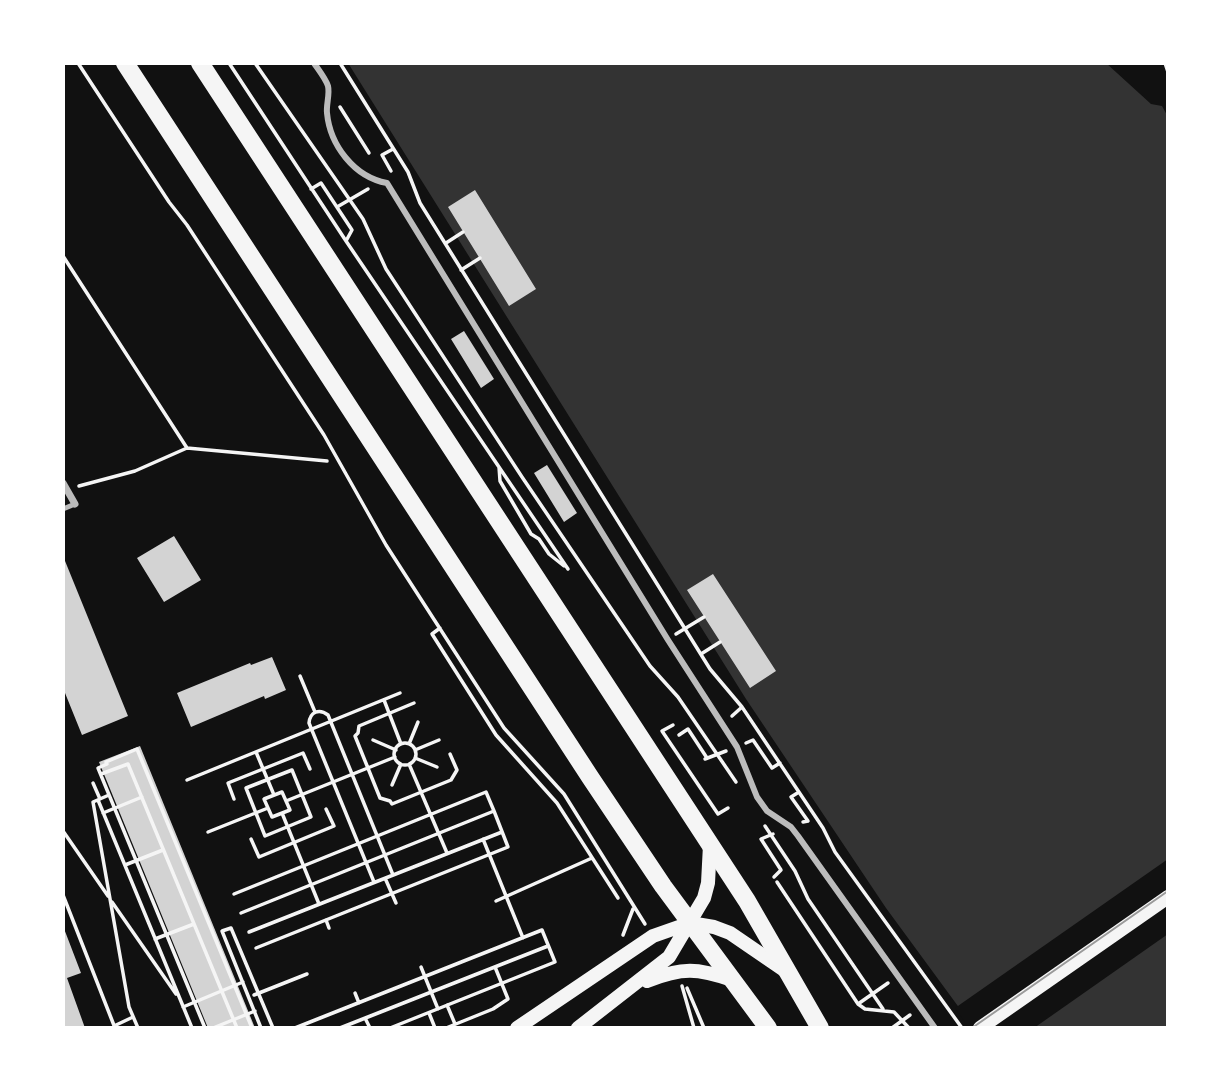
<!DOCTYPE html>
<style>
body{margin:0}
#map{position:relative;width:1231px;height:1091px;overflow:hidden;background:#111;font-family:"PT Sans",sans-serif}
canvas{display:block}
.frame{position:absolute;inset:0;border:65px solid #fff;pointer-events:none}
</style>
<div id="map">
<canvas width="1231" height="1091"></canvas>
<div class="frame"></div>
</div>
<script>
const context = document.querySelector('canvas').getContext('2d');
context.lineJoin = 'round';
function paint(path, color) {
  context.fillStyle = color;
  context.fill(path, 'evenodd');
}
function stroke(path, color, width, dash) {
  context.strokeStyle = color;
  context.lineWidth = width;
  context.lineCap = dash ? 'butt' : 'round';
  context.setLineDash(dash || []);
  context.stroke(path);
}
paint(new Path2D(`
 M348,63H1106L1151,104L1162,106L1168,117V1028H974L886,908L746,699Z`), '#333');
paint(new Path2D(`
 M1168,859V934L1034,1028H969L955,1008Z`), '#111');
paint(new Path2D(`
 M475,190L536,289L509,306L448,207Z
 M464,331L494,379L481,388L451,339Z
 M547,465L577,513L564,522L534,473Z
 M174,536L201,580L164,602L137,558Z
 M63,556L128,716L82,735L63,688Z
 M713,574L776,671L750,688L687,590Z
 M272,657L286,690L265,699L264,696L191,727L177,693L250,663L251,665Z
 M140,746L255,1028H208L99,762Z
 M63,926L81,973L67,978L85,1028H63Z`), '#d3d3d3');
stroke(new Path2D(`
 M78,63L169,202L187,225L324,435L386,545L504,728L564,794L645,924
 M229,63L346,241L568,569
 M255,63L363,219L386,269L522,477L650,666L678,697L736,782
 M340,63L408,172L420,203L710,669L742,707L823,828L835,852L962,1028
 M1165,63L1168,72
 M340,107L369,153
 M391,171L382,155L393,149
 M311,189L321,183L352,230L346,241
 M337,207L368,189
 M446,243L463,232
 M63,256L187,448
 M461,270L480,258
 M499,467L500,481L531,534L539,539L549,554L564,566
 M79,486L135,471L187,448L327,461
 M440,628L432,634L496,735L557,803L618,898
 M676,634L704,617
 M701,654L720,642
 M300,676L315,712
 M384,700L401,744
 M414,703L359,726L358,733L355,736L380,798L390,801L392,804L451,780L457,770L450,754
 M732,716L742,707
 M673,725L662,731L718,814L728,808
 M679,735L688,729L707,758
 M373,740L396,750
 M746,743L753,740L772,768L780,763
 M394 754a11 11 0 1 1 22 0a11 11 0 1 1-22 0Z
 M409,744L418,722
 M415,750L439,740
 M256,752L274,795
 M415,758L437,767
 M705,759L726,751
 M409,764L447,853
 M292,770L311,817L265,836L246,788Z
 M101,774L128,764L237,1028
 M187,780L400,693
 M93,783L100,799
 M392,785L401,764
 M282,792L290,810L272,817L264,799Z
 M799,792L791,797L808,821L803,822
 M109,795L93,802L129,1007L138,1028
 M234,799L228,783L303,753L310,769
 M98,800L192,1028
 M286,801L395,757
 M103,813L142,797
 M282,813L319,904
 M765,826L795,871L808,899L883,1009
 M63,831L108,896
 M208,832L268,808
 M773,834L761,839L781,870L774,877
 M251,839L259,857L334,826L326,809
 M483,839L523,938
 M125,865L163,850
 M385,878L396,903
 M374,882L309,723C310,712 319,708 328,715L393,875
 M777,882L858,1004L865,1009L894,1012L909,1028
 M234,894L486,792L494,811
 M63,895L115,1028
 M496,901L592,858
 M112,902L176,994
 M241,913L494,811L508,847L256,948
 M326,920L329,928
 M249,932L502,832
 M623,935L633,909
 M155,939L194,924
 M421,967L438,1009
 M682,986L694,1028
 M687,988L704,1028
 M355,993L359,1003
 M254,995L307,974
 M858,1004L888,983
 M447,1005L455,1024
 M183,1007L243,982
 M429,1013L435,1028
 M365,1018L370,1028
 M114,1026L133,1017
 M205,1028L98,768L107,764L106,762L137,749L252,1028
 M213,1028L255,1011
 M261,1028L222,931L231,928L273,1028
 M295,1028L542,930L555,962L390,1028
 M340,1028L548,946
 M446,1028L493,1009L508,999L495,967
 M892,1028L910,1015`), '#f5f5f5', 3.5);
stroke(new Path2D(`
 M63,509L75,504`), '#bcbcbc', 5);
stroke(new Path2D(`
 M314,63C318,69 326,79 328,86C330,94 326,105 327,113C330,145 354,177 387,183L668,640L737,747L757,797L767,811L791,827L798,836L935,1028`), '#bcbcbc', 6);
stroke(new Path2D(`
 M63,483L75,504`), '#bcbcbc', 7);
stroke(new Path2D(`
 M647,981C682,967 698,968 732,980
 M517,1028L653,936L690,923L714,927L730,933L787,972
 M578,1028L669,957L704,898L708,883L710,845
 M980,1028L1168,897`), '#f5f5f5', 14);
stroke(new Path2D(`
 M125,63L590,777L663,886L768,1028
 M200,63L747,901L820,1028`), '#f5f5f5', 18);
stroke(new Path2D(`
 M972,1028L1168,891`), '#9a9a9a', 2);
</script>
